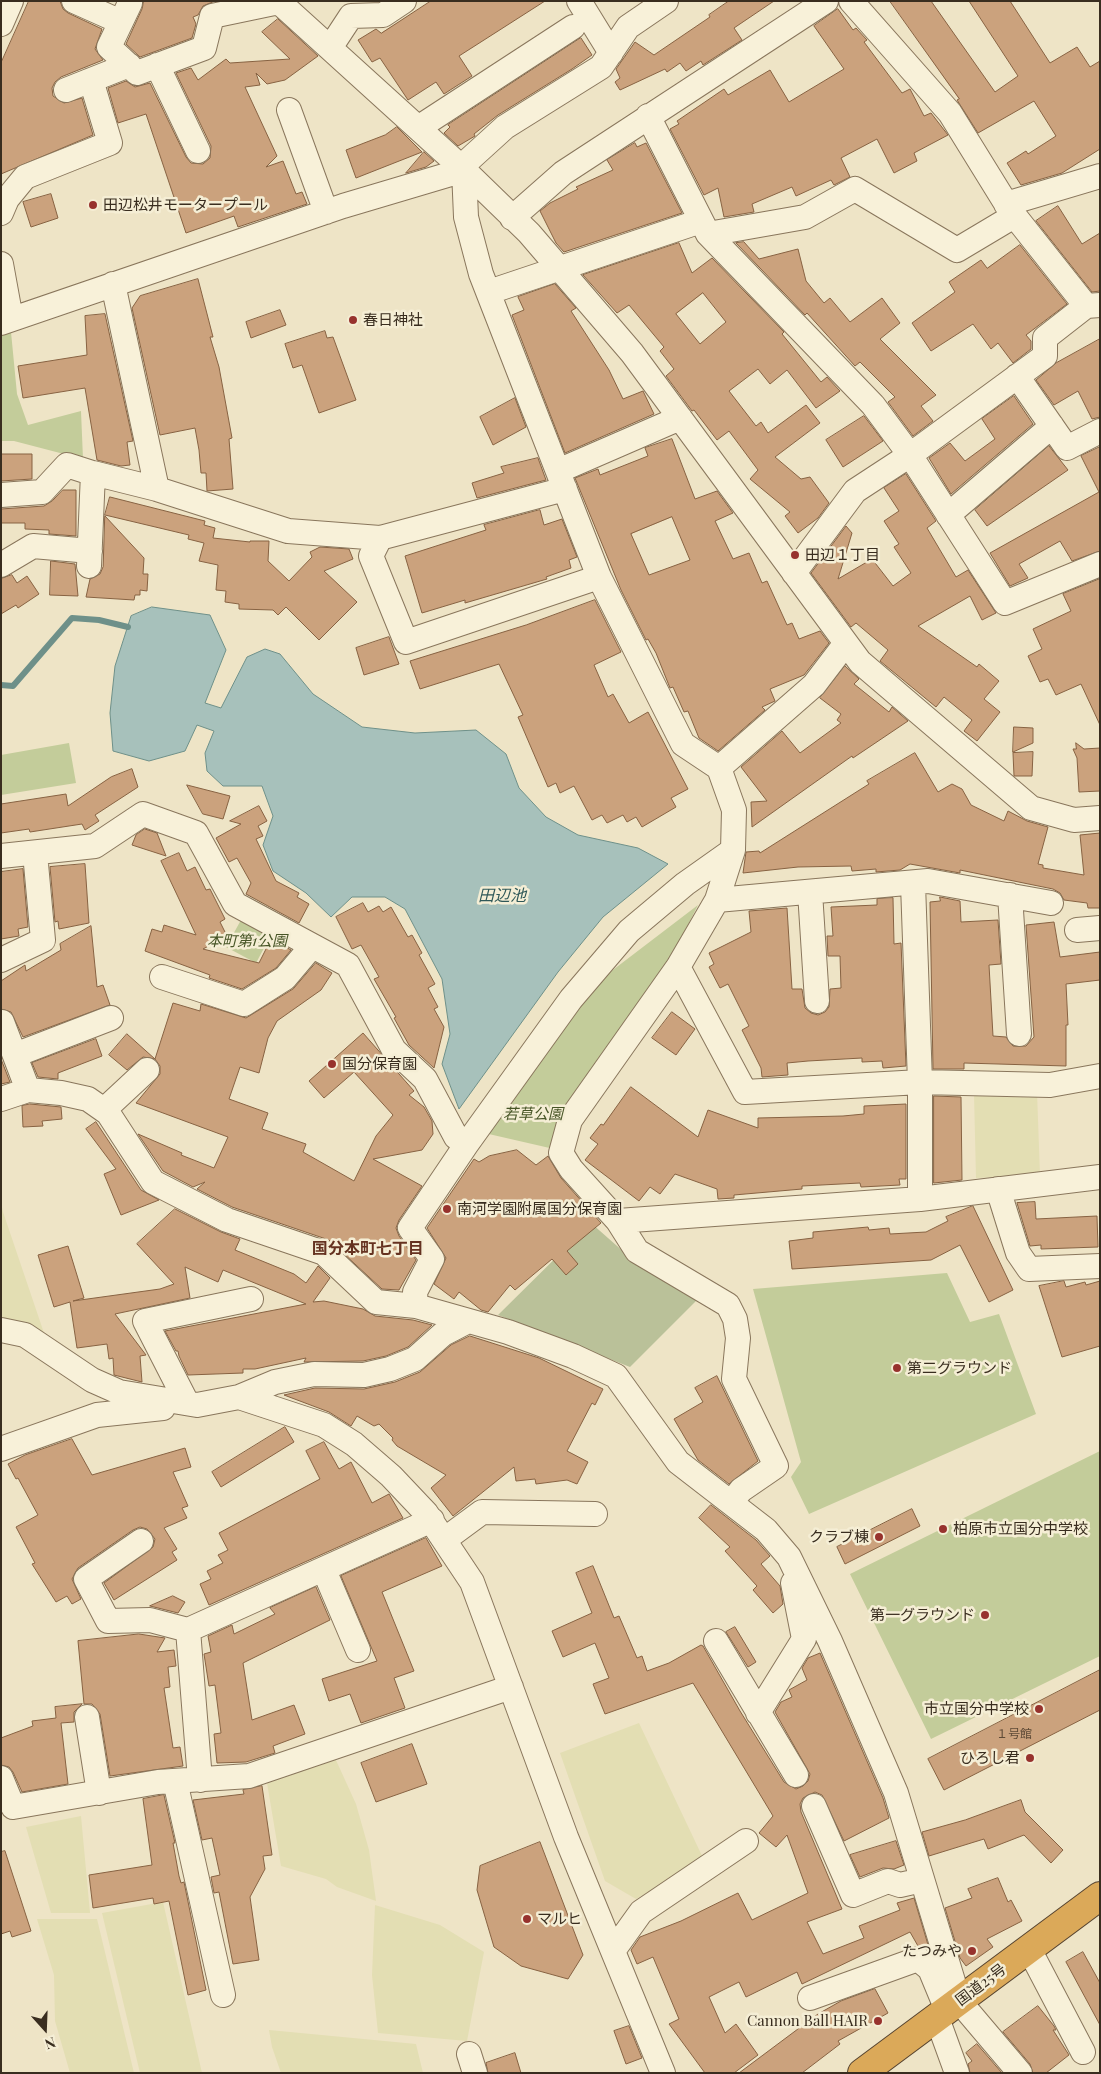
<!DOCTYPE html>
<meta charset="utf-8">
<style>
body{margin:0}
#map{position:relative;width:1101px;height:2074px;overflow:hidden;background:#eee4c6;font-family:"Playfair Display",serif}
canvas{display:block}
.frame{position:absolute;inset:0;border:2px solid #392d1f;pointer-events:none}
.north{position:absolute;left:20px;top:2004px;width:50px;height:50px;-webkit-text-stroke:4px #f5eed5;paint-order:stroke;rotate:160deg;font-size:14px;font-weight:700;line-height:20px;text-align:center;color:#392d1f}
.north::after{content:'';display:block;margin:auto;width:18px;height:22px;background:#392d1f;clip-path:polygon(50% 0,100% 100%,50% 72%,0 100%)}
</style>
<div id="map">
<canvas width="1101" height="2074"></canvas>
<div class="frame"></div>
<div class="north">N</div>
</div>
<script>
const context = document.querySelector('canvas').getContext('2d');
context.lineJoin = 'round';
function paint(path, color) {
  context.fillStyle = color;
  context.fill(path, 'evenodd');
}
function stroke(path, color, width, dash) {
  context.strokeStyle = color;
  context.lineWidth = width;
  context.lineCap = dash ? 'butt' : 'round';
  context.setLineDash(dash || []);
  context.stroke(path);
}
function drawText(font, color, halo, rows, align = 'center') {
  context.font = font + ' "Playfair Display","Noto Sans JP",serif';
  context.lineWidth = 5;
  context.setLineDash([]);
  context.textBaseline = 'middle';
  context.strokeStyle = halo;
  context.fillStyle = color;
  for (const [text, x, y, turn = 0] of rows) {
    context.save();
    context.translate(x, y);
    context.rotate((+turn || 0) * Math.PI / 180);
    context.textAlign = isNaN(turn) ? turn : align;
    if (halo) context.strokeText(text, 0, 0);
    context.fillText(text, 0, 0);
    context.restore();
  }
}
paint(new Path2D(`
 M1037,1092L1040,1175L976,1178L974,1094Z
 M1,1202L3,1212L45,1336L1,1324Z
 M639,1723L704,1860L636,1899L605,1881L560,1753Z
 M335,1758L356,1804L369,1850L376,1901L337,1887L326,1879L281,1866L267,1783Z
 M81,1816L90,1913H51L26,1827Z
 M163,1902L202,2073H140L102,1913Z
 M375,1905L440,1925L484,1952L467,2041L378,2033L372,1975Z
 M37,1919H97L134,2073H70L55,2021L54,1975Z
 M269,2030L416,2044L423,2073H281L272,2047Z`), '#e3deb3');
paint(new Path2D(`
 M11,332L17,394L28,425L81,411L83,459L14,441H1V335Z
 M69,743L76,783L1,795V755Z
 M698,905L657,986L554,1149L480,1132L605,976Z
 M241,920L271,935L256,963L226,947Z
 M947,1273L970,1322L999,1314L1036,1414L809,1514L791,1477L801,1462L753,1289Z
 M1100,1451V1656L931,1739L850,1574Z`), '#c3cc9a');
paint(new Path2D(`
 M591,1223L625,1253L697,1300L630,1367L498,1315Z`), '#bac199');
const water = new Path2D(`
 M152,607L210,615L226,650L205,703L221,708L247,657L265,649L280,654L313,694L362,727L415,733L476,730L506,754L519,788L546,817L578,835L638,848L668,864L603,917L558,972L459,1109L442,1064L450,1034L442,979L405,909L385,897H352L331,917L306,893L273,871L263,845L273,816L262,786H223L207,771L205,753L214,731L197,725L185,751L149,761L113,751L110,713L115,666L131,616Z`);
paint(water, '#a7c1bb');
stroke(water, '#6e9089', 1);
stroke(new Path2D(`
 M1,685L13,686L72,618L99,620L128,627`), '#6e9089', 6);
const building = new Path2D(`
 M29,1H60L63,9L68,13L102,29L95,49L103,60L61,77L55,82L52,88L53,96L64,103L82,98L93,135L1,174V63Z
 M144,1H215L203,6L198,15L193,17L196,24L192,38L140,57L126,44L142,9Z
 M431,1H545L459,56L472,76L444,94L436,82L408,100L380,58L372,62L358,40L376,29L381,33Z
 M729,1H774L734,28L742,40L703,65L701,61L686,71L680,63L667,72L665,69L620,90L615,82L620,78L616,69L635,42L654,55L710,17L709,15Z
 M890,1H931L995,92L1018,76L969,1H1010L1050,63L1077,47L1090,67L1100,61V149L1062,173L1021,185L1007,163L1026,151L1028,154L1056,136L1034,101L978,133L957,100L959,99Z
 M838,9L853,30L856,28L867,40L864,42L902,93L910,89L924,116L931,113L948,135L914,153L917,161L894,173L877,139L841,158L850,177L834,185L831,180L796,196L792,187L752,204L754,212L724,217L718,188L704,195L670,129L679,124L677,121L724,89L728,95L770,70L789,102L844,69L814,26Z
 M278,19L318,56L285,80L267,84L256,73L260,85L245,87L277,156L266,167L283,161L296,194L302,192L307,204L238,227L234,216L186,233L146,114L118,123L108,88L126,81L135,87L150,83L186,157L191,163L203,164L210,158L211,146L176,73L191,68L198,80L226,59L230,63L290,59L262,32Z
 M581,38L592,55L572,69L498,115L474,134L475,136L458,146L444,133L450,127L448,125Z
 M397,127L422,152L356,178L346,150L385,135Z
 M635,143L637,147L646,143L682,213L564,252L556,243L540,211L550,203L578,189L576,187L613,170L607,160Z
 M424,152L434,161L426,167L406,173Z
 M51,194L58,218L31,227L23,202Z
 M1058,206L1082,244L1100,233V291L1092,292L1036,221Z
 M744,242L759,259L798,249L806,281L824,303L830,298L850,322L882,298L900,323L880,339L936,395L921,406L933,421L913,436L888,402L895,397L860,362L855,366L807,313L805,315L736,243Z
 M679,243L692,273L712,258L784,332L782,334L821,382L827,377L840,391L816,408L787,370L770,384L758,369L729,391L756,426L761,422L768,433L806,405L820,423L775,457L801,479L810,477L829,503L818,518L798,533L785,516L790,512L750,479L758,470L729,431L717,440L694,410L692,411L666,376L674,369L660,351L664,347L629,305L617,313L583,275ZM703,293L726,322L700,344L676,314Z
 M1020,245L1067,304L1026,335L1031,341V349L1013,363L998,343L991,349L973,324L931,351L912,323L955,292L949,282L981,260L987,268Z
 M198,279L213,337H210L219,367L232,438L229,439L233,489L207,491L206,473H201L199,450L195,428L160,435L132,308L140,296Z
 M555,284L576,308L571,311L609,370L623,399L643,391L654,414L565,453L512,315L524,310L518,297Z
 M280,310L286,325L251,338L246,322Z
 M105,314L133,441L127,442L130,465L121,466L97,460L85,388L23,398L18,366L87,355L85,316Z
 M325,331L327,338L333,337L356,400L319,413L302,365L293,368L285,344Z
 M1100,339V417L1092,419L1078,391L1054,405L1036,380L1056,363Z
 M1014,396L1033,424L951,494L929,458L950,443L965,461L995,439L982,419Z
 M515,398L526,427L493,445L480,417Z
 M864,416L883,441L843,467L826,440Z
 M672,439L695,499L717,491L733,513L715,521L733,559L749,553L762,583L767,581L787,625L792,623L799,639L820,631L829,643L804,675L770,689L775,701L762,707L765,710L718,751L699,738L688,711L684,712L673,687L670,688L656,653L648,639L646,640L621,590L575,478L598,469L600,475L648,456L645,448ZM672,517L690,560L649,575L631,534Z
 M1049,446L1068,470L987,526L975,510Z
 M1100,447V551L1072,561L1060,541L1019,564L1028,578L1010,586L990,553L1099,492L1081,456Z
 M1,454H32V479L1,481Z
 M538,458L546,480L477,498L472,483L504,473L501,467Z
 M906,474L936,521L927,528L956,577L968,570L996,613L982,620L970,596L918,626L977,667L979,664L999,681L984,699L1000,712L977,741L964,731L972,720L944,697L936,707L880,661L888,650L856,623L851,627L811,573L846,526L852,533L838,579L872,559L893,586L911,573L894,547L899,544L884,521L899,511L884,488Z
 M63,490H76V536L49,534V530L25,529V523H1V509L44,506L52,501Z
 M110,497L205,521L204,525L215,528L213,538L250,542V541H269L268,561L289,581L312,557L310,552L320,547L349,549L353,559L324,571L357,602L319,640L286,607L278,615L273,610L239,609V604L225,602L226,591L216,590L218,565L199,561L204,543L188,539L189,535L105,515Z
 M540,510L544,525L562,519L577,557L569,560L571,568L546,577L547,579L465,603V600L422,613L405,556L486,530L484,525Z
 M105,516L144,558L143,574H148L147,591L140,590V595H135L134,600L86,597L90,579L100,574L103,567Z
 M51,561L75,564L78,596L50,595Z
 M12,575L17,583L27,576L39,594L18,608L16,605L1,614V579Z
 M1100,579V725L1081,684L1056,695L1048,679L1040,682L1028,656L1042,649L1033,629L1071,611L1063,594Z
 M595,600L621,652L594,665L608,697L613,694L629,723L648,712L688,789L671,798L676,807L642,827L636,817L627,822L623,815L607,823L602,815L592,820L574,786L560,793L556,783L548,787L518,717L523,715L499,664L420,689L410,661L526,625Z
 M389,637L399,664L364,675L356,648Z
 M845,666L859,679L854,684L889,712L892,707L908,721L853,758L852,756L752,827L751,802L767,801L741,767L782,731L800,753L841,723L837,720L841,714L820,698Z
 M1014,727L1033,728V743L1013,752Z
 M1076,743L1084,749L1100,748V791L1079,792L1077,758L1073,749H1076Z
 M1033,752L1032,776H1014L1013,753Z
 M915,753L938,792L952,784L962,789L971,805L1004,821L1008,811L1027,821L1048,827L1038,864L1043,865V868L1084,875L1080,835L1100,833V908H1088L1087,903L1064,900L1060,893L1053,889L960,870V873L910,864L900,870L876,872V869L852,871L851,866L798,867L743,873L746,852L759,851L760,853L869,784L867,781Z
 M132,769L138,787L95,815L99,821L85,830L82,824L30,832L29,829L1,833V804L66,794L68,806L111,777Z
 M187,785L230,796L223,819L203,814Z
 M259,806L267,821L258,826L263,836L256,839L276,881L299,893L297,897L309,904L299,923L246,894L251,883L237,858L229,862L216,838L241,824L230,821Z
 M145,829L157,833L166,856L132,845L136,835Z
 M179,853L187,871L195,867L206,890L210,889L225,919L220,922L227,936L203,949L259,963L271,939L291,950L276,968L242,989L209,978L210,975L145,951L152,929L162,932L164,925L196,935L161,861Z
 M85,864L89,923L59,929L58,921L55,922L50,867Z
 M23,869L28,927L18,929L19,936L1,939V872Z
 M940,897L960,901L961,922L998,920L1001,964L989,965L993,1036L1006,1037L1013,1046H1026L1034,1037L1026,925L1054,922L1060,957L1100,952V980L1066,984L1068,1025H1066V1066L964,1063V1069H933L930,902L940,901Z
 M893,898L894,944L901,943L906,1066L883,1068L882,1061L862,1062V1058L808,1061L787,1063L788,1075L762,1077L761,1068L742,1030L749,1026L728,984L720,988L709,967L714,964L709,953L751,932L749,911L787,908L792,989H802L805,1008L811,1013L818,1015L825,1012L829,1007L830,989L841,988L840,956H828L827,936H833L831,907L877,905V899Z
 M363,903L368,912L379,906L383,912L391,907L408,937L412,935L422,953L419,955L435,984L428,988L438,1007L434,1009L444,1027L434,1068L409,1045L394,1018L396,1017L374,979L379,977L361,945L352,949L336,917Z
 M91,926L97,987L103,985L110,1005L23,1037L11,1012L1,1009V981L25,965L26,971L61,950L60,944Z
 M316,963L332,973L321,990L277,1021L268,1038L259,1073L240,1067L229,1099L268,1113L262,1129L306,1144L303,1152L354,1181L376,1136L393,1115L354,1072L324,1098L309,1081L363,1033L414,1091L409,1095L424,1107L432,1121L433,1134L422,1150L373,1159L422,1186L399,1220L396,1228L399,1236L416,1260L399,1290L382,1289L329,1240L232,1207L197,1189L205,1182L193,1187L163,1171L138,1134L182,1153L181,1155L214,1168L228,1137L136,1103L160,1074V1066L155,1059L173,1003L200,1011L201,1004L246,1018L293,989Z
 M672,1012L695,1029L676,1055L652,1038Z
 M127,1034L155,1059L143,1057L127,1070L109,1055Z
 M96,1039L102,1056L58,1073V1079L38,1077L32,1063Z
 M1,1059L10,1082L1,1084Z
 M631,1087L698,1137L708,1110L758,1128V1118L843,1116L864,1114V1106L906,1104V1179H899L900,1185L861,1187L860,1183L802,1186V1189L734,1195V1198L718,1199L717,1189L675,1174L660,1194L650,1187L639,1201L585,1160L598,1144L590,1138L601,1124L603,1125Z
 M934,1096L961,1097L962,1180L934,1183Z
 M30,1104L61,1107L62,1119L42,1121L43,1126L23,1127L22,1106Z
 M96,1122L141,1190L159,1200L121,1215L104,1174L116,1169L86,1129Z
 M517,1150L536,1165L548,1156L561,1178L601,1223L567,1251L578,1264L566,1275L552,1259L515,1290L510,1285L488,1312L481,1310L459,1292L454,1299L434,1284L446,1258L427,1228L474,1159L479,1162L489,1156Z
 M1035,1202L1036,1219L1097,1216L1098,1247L1041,1249V1245L1030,1246L1017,1203Z
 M973,1206L1013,1290L989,1302L960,1245L931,1260L792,1269L789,1241L813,1238V1232L868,1227L869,1230L889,1228L890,1234L926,1232L948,1221L946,1217Z
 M175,1209L221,1232L240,1239L235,1250L294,1274L306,1283L318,1266L330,1278L313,1302L324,1301L363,1309L375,1316L413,1320L432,1325L408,1347L386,1356L363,1361L304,1362L306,1358L255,1369H243V1373L188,1375L179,1356L178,1351H176L165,1331L306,1304L223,1270L218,1282L185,1267L190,1298L115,1314L146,1355L140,1356L142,1382L114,1375L113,1358L109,1359L107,1344L77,1348L70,1302L54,1307L38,1255L68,1246L84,1298L73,1301L160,1289L174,1284L137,1244Z
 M1064,1281L1066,1287L1085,1282L1086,1285L1100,1281V1346L1062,1357L1039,1286Z
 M470,1336L539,1358L603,1389L595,1405L592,1403L567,1451L588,1462L577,1484L567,1480L536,1484L535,1479L516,1481L514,1467L453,1516L431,1488L446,1475L397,1446L392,1440L393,1438L379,1424L374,1426L357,1416L351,1426L329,1412L284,1395L315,1388L364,1389L395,1382L420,1372L451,1345Z
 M717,1376L758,1461L729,1484L698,1460L674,1419L703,1402L695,1388Z
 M285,1427L294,1442L221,1487L212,1472Z
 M72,1439L92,1475L185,1448L191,1467L173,1472L188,1506L182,1508L187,1518L164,1528L177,1549L172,1552L177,1560L114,1600L104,1583L153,1547L155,1539L147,1529L140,1527L133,1530L78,1568L72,1579L81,1599L72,1604L67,1596L56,1602L32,1564L35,1563L16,1527L38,1515L18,1478L16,1479L8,1464L25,1455Z
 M324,1442L339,1469L351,1462L372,1503L389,1494L403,1518L209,1605L200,1584L211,1579L207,1571L223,1563L218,1555L228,1550L219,1533L320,1479L306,1451Z
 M711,1505L756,1540L770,1556L761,1564L780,1586L783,1604L773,1613L753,1590L757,1586L725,1551L730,1547L699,1518Z
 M912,1509L920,1526L845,1564L837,1547Z
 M426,1538L442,1566L382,1592L414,1671L394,1678L405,1708L361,1723L350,1694L329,1701L322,1679L377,1661L341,1576Z
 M593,1566L614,1618L619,1616L637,1658L642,1656L647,1671L669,1663L701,1645L703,1646L740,1711L784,1782L796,1789L803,1786L808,1781L810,1774L775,1712L781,1702L792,1697L789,1690L807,1680L802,1668L808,1658L820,1653L883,1798L889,1818L844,1841L822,1795L815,1792L803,1798L800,1804L801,1812L842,1909L807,1922L823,1954L864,1938L859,1926L900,1910L897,1903L914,1898L929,1948L918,1946L910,1932L802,1984L797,1972L746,1997L739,1982L709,1997L725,2033L736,2024L758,2055L734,2073H705L669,2024L679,2019L653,1957L637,1964L631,1950L640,1937L681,1921L738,1893L752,1920L808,1893L787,1835L776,1847L759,1833L773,1816L693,1683L605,1714L593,1684L609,1678L595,1643L563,1657L552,1631L592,1613L576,1573Z
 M316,1587L330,1620L243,1663L252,1720L294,1705L305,1734L273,1746L275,1753L246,1762L217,1763L214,1734L221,1733L215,1685L209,1686L204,1654L211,1652L208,1636L232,1625L234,1634L275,1614L270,1608Z
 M173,1596L185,1602L178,1613L150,1606Z
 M735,1627L756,1662L748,1667L726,1632Z
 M139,1634L165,1638L157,1652L174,1650L176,1666L168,1667L170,1687L164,1688L173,1748L180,1747L183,1766L110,1776L100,1714L92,1704H84L78,1641Z
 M1100,1670V1710L944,1790L928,1759Z
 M82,1704L74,1712V1722L61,1723L68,1784L22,1792L13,1772L9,1767L1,1765V1738L33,1726L32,1721L56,1718L55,1707Z
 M412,1744L427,1784L376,1802L361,1763Z
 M262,1786L272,1855L263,1856L265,1869L250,1897L259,1960L233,1964L219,1892L214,1893L211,1877L220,1875L212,1838L202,1840L193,1800L244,1794L243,1790Z
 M164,1795L175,1843H173L179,1876L181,1883L184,1882L206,1990L188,1995L169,1901L154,1904L153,1898L93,1908L89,1875L152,1865L143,1799Z
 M1021,1800L1025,1812L1063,1850L1051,1863L1024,1835L988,1849L984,1839L929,1856L922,1832L965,1820Z
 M896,1841L904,1865L894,1869L883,1868L860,1877L850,1855Z
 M540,1842L583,1955L568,1979L521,1966L494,1947L477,1890L480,1866Z
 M5,1851L31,1931L12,1937L10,1931L1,1934V1852Z
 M998,1878L1008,1902L1011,1900L1022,1921L987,1939L993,1947L966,1966L960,1958L945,1908L972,1898L968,1889Z
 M1083,1952L1100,1983V2025L1066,1962Z
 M875,1989L888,2013L838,2041L840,2044L802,2073H739L818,2014L841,2001Z
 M1038,2006L1054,2026L1056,2030H1053L1069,2055L1046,2073H1033L1030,2064L1003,2032Z
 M629,2026L642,2058L626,2064L614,2031Z
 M977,2044L1002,2073H970L968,2064L972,2061L966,2053Z
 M515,2053L521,2073H488L486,2063Z`);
paint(building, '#cba27d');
stroke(building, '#876242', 1);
const minor = new Path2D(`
 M74,1L121,22
 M278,1L461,167L529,233L632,353L860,662L1031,808L1074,820L1100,818
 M579,1L611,53
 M851,1L950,113L1010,210L1086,306
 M130,3L109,47L137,73L204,48L212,16L279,2
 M1,24L11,1
 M330,48L351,16L383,15L404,1
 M157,65L198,151
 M66,90L129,65
 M289,110L326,212
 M648,116L708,234L873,405L910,455L1005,603L1100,564
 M418,128L573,27
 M461,167L505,127L601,67L628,27L666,1
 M464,170L466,217L481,274L599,577L683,744L719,768L734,810L733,850L717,900L678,967
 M1006,204L1100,176
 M1,213L7,199L25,177L110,143L91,80
 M512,218L563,173L826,1
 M708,234L805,217L855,189L957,250L1014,216
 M1,264L11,319
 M113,284L157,489L288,531L380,538L371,556L406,642L599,577
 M489,292L701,221
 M1,323L343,206L464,170
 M1017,376L1067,448L1100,431
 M558,471L680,418
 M1,495L42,492L67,465L95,474
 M948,515L1052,426
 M380,538L565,489
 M1,565L33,546L90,551
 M89,566L93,473L157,489
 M794,573L855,491L910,455L1045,356V338L1086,306L1100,305
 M719,768L814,685L846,643
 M1,856L95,846L143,814L196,833L235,904L348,965L394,1050L425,1079L456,1137L466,1145
 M913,884L920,1082V1199L618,1221L571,1169L561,1153L570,1120L678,967L745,1092L920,1082L1050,1085L1100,1076
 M810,892L817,1001
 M1010,895L1019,1034
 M717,900L928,881L1051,903
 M1077,930L1100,928
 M1,960L43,940L35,853
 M162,977L244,1004L285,978L312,946
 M2,1022L28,1090
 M15,1055L111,1018
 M1,1099L28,1090L61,1093L88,1099L108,1113L153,1182L227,1220L324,1253L376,1302L416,1306L508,1332L573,1356L616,1376L678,1462L766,1530L789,1557L830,1641L896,1793L959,2001L1020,2073
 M104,1110L147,1070
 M998,1189L1018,1253L1029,1269L1100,1266
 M920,1199L1100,1177
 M618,1221L637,1251L728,1305L735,1319L738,1338L734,1379L776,1466L741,1490L731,1503
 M416,1306L415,1292L432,1259L410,1228L466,1145L571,999L629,931L685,884L733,850
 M1,1330L25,1335L92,1380L119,1392L197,1405L239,1397L324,1425L354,1444L391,1476L426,1513L472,1582L566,1837L663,2073
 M239,1397L275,1382L314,1374L364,1375L390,1369L415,1359L443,1334L468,1321
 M187,1403L145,1321L251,1299
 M1,1449L97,1415L163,1408
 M444,1540L482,1512L595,1514
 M141,1541L86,1579L108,1621L150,1620L188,1630
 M324,1570L358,1650
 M716,1641L796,1775
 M758,1713L804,1639L793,1583
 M87,1717L99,1793
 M1,1778L13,1807L158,1782L249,1776L511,1687
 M200,1780L188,1630L432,1520
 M175,1781L223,1995
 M814,1806L853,1895L888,1881L900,1885L922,1880
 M1029,1949L1083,2052
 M613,1951L641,1912L746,1841
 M810,1998L918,1959L930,1969L947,2010
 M937,2018L957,2073
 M469,2054L475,2073`);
const highway = new Path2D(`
 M862,2073L1100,1896`);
stroke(minor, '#89765c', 26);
stroke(highway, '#574430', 30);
stroke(minor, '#f8f1d9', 24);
stroke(highway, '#dba959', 28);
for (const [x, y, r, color] of [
 [93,205,5,"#97322d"],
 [353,320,5,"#97322d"],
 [795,555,5,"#97322d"],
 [332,1064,5,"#97322d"],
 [447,1209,5,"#97322d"],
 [897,1368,5,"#97322d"],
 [943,1529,5,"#97322d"],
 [879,1537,5,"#97322d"],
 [985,1615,5,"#97322d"],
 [1039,1709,5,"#97322d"],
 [1030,1758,5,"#97322d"],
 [527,1919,5,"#97322d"],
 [972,1951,5,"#97322d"],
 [878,2021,5,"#97322d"]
]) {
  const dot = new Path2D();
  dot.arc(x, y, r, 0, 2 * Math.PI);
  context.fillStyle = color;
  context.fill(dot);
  stroke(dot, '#f5eed5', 2);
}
drawText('12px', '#5e4a36', null, [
 ["１号館",1014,1734]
]);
drawText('15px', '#392d1f', '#f5eed5', [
 ["田辺松井モータープール",103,205],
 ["春日神社",363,320],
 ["田辺１丁目",805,555],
 ["国分保育園",342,1064],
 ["南河学園附属国分保育園",457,1209],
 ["第二グラウンド",907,1368],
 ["柏原市立国分中学校",953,1529],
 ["クラブ棟",869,1537,"right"],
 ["第一グラウンド",975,1615,"right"],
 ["市立国分中学校",1029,1709,"right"],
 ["ひろし君",1020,1758,"right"],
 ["マルヒ",537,1919],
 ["たつみや",962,1951,"right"],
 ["Cannon Ball HAIR",868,2021,"right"]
], 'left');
drawText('italic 15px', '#475526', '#f5eed5', [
 ["本町第1公園",247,941],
 ["若草公園",533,1114]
]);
drawText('15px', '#392d1f', '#f5eed5', [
 ["国道25号",981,1985,-37]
]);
drawText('italic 16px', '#2f5858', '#f5eed5', [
 ["田辺池",502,896]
]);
drawText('bold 16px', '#653220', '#f5eed5', [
 ["国分本町七丁目",368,1249]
]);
</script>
